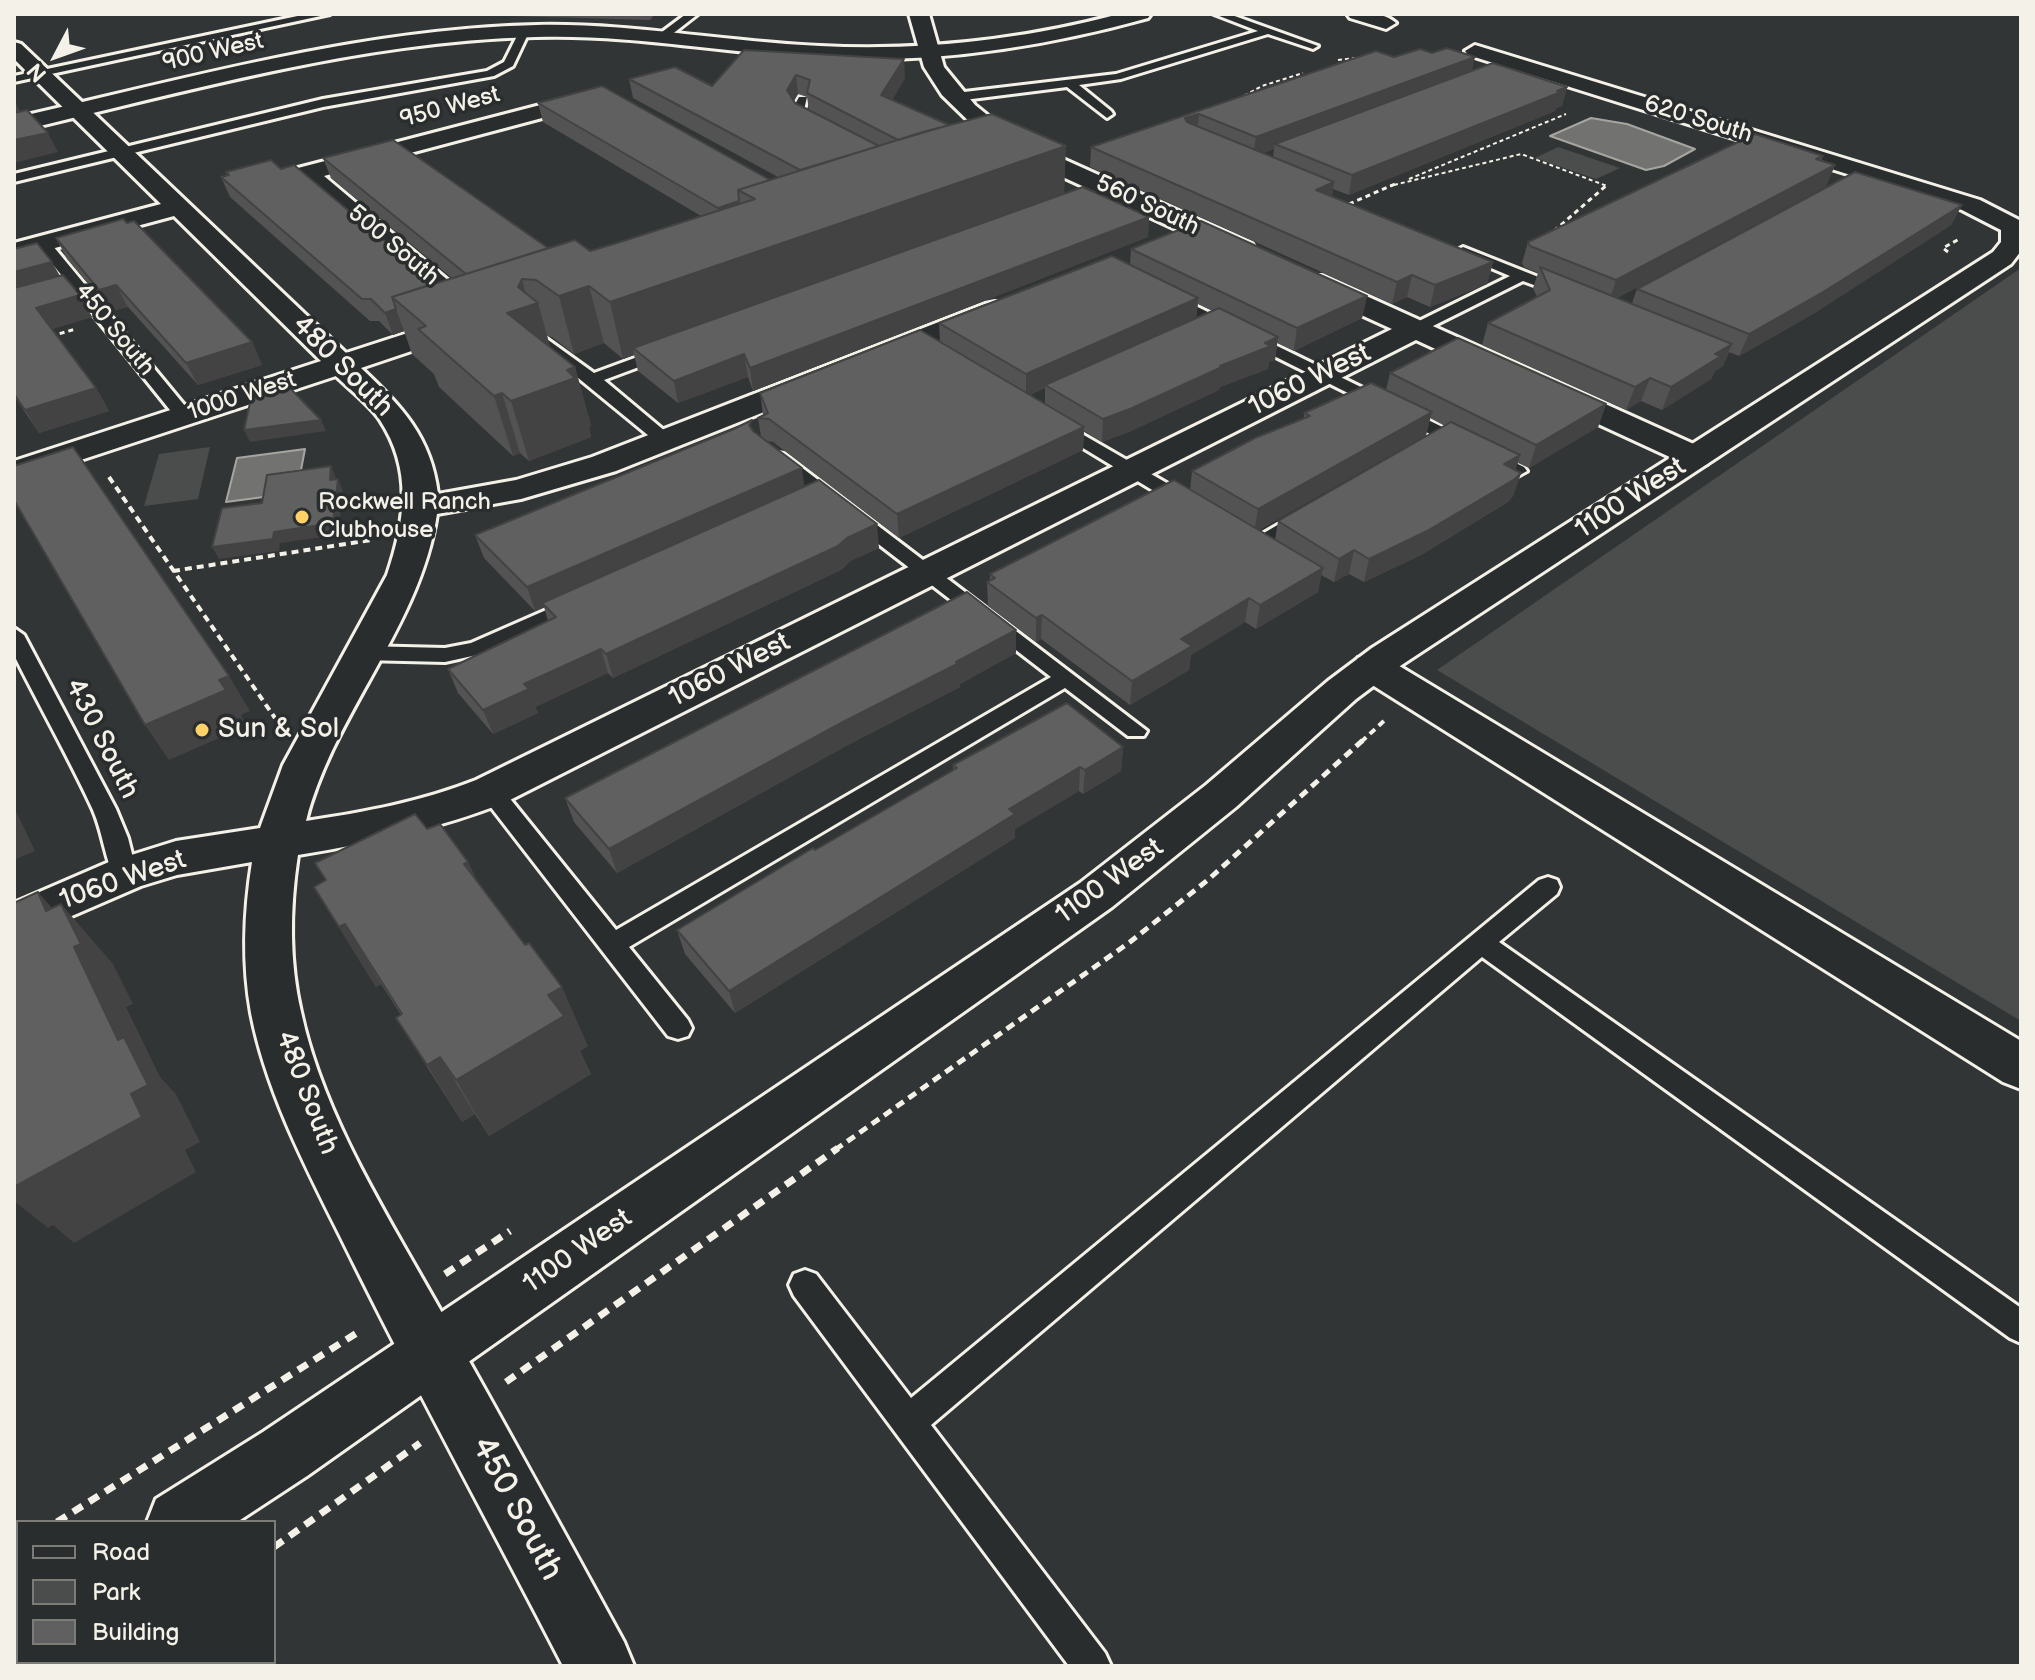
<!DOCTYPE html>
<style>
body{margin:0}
#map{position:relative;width:2035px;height:1680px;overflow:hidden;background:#323535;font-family:"Balsamiq Sans",sans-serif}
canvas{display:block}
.frame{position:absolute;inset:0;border:16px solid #f4f1e8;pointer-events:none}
.legend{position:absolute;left:16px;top:1520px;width:260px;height:144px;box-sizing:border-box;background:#2a2d2e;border:2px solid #7b7b78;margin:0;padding:10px 14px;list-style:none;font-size:24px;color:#f4f1e8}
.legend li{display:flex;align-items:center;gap:16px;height:40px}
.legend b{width:40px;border:2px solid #7b7b78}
.north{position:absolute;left:16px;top:16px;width:80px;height:80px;-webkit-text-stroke:6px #2a2d2e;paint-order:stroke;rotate:229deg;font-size:22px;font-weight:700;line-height:32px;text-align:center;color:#f4f1e8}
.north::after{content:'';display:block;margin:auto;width:28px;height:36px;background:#f4f1e8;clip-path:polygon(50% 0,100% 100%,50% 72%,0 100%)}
</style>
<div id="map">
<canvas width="2035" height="1680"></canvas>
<div class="frame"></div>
<ul class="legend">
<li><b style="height:10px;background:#2a2d2e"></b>Road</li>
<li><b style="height:22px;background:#4b4d4c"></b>Park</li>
<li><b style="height:22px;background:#5f605f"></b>Building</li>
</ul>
<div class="north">N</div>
</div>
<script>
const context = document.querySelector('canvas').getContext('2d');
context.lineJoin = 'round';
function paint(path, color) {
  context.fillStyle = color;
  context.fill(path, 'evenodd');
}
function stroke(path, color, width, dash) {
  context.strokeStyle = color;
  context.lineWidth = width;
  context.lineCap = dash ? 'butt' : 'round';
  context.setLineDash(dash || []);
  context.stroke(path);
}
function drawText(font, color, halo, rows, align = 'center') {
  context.font = font + ' "Balsamiq Sans",sans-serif';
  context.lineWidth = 7;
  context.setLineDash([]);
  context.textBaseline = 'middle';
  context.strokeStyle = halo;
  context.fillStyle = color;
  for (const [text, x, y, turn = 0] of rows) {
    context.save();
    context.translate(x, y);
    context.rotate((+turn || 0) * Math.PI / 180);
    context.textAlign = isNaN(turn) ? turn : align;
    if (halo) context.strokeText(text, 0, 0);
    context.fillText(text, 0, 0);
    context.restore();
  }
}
paint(new Path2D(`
 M1558,147L1620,168L1596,179L1535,158Z
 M2021,268V1021L1437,670Z
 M210,447L198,499L144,506L159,454Z`), '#4b4d4c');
const water = new Path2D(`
 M1591,118L1627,124L1695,149L1664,166L1646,170L1550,136Z
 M305,449L301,470L276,474L271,496L226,502L237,458Z`);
paint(water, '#727370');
stroke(water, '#a6a5a0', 2);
const service = new Path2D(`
 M307,14H330L14,82V76Z
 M686,14H698L666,39H658V35Z
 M1214,14H1229L1318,46L1313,49L1268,34L1121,79L1079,85L1111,111L1113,114L1107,118L1067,87L956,101L950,97L956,93L1116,74L1258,31Z
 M520,30L529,32L513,66L494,76L323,107L14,182V174L323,99L487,71L504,62Z
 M799,97H807L804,110L823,123V129C810,131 799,120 792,110Z
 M43,239L48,240L190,412L193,416L190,420H178L38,246V240Z
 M1463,247L1571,290L1573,293L1566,297L1523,281L1421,332H1409V326L1510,276L1458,254L1456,251Z
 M1169,293L1524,467L1527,471L1518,476L1512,475L1164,301L1161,298Z
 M544,337L594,373L659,349H671V355L604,380L672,437L675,441L672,445H660L538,345V339Z
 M1056,419L1196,500L1198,504L1189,510L1182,508L1050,428L1047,424L1050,420Z
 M778,453L784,454L1147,731L1144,736H1128L1065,688L629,947L688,1020L692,1028L688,1036L678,1039L668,1036L483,797L479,791L483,785L491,783L499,785L616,930L1051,677L772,462L769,458L772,454Z
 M1305,509L1312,511L1314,515L1312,519L1262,548L1255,550L1245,544Z
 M576,597L583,599L586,603L583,607L477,655L445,662L363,660L353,653L363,646L445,648L471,643Z
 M14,628L24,635L116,809L128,838L137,874L134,881L125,883L116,881C105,860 103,833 93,810C69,758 40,707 14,655Z
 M1548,877L1557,880L1560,887L1557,894L1499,942L2021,1308V1343L2010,1338L1482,957L931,1425L1105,1653L1111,1666H1069L794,1296L789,1285L794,1274L805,1270L816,1274L911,1398L1539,880Z`);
const minor = new Path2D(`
 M909,14H929L944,67L975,105L996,122L1043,150L1252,244L1256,250L1252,256H1234L1026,160L980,132L942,95L924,67Z
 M1347,14C1364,14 1383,11 1396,23L1386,29L1350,18Z
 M14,42L21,44L346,353L460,316L298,178L294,173L298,168L598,90L606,91L609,96L606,101L324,176L494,319L490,325L476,327L474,330L361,368C401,406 431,436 438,494L516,480L592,457L985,304L995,302L1005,304L1009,310L1005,316L616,471L521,499L437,514C420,627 334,712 306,821C365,812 420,802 476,780L1392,329L1302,288L1298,282L1302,276H1322L1707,450L1712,457L1707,464L1696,467L1685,464L1416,340L506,802C438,829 371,843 298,855C290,907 289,960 301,1012C323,1116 390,1220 442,1313C504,1422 564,1532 624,1642L634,1666H563C494,1532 421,1399 354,1264C315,1184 268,1101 251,1013C242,963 244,912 252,862L177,875L141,886L14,941V903L109,862L176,841L260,828L283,765L387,575C405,522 413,470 380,420C369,404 350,390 336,376L14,482V461L321,361L174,216L14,259V243L161,204L14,59Z
 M1372,654L1386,658L2021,1041V1089L2003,1082L1358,676L1353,667L1358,658Z`);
const tertiary = new Path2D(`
 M1119,14H1151L1148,18C1040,48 931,64 819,58C725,53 631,34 536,37C359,41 186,92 14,132V118C186,79 359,29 537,25C632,23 725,42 820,46C921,51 1022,40 1119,14Z
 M1475,45L1980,200L2019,220L2021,251L2011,264L1400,666L1356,699L1236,807L1112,907L307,1476L237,1522H147L156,1499L263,1432L1080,883L1206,785L1328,681L1372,648L1993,252L2001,242V230L1962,210L1468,55L1465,51Z
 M18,1589V1657L14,1659V1591Z`);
stroke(service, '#f4f1e8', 6);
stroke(minor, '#f4f1e8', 6);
stroke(tertiary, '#f4f1e8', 6);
stroke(new Path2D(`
 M1338,60L1364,57
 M1238,99L1262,86L1303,73
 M1409,179L1566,114
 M1394,185L1521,154L1607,186
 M1390,186L1396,184`), '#f4f1e8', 2, [4, 3]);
stroke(new Path2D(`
 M1349,204L1395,184
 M1554,231L1608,184
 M1948,252L1943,248L1961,238
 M51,336L76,329`), '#f4f1e8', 3, [5, 4]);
stroke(new Path2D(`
 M109,477L275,718
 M173,571L371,540
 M1361,742L1385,720`), '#f4f1e8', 4, [7, 5]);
stroke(new Path2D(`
 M835,1150L1130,942L1209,879L1363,740`), '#f4f1e8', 5, [9, 6]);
stroke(new Path2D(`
 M445,1274L510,1231
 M506,1382L838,1148
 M57,1522L360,1331
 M14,1546L18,1544
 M274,1547L420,1443
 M96,1666L102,1662`), '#f4f1e8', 7, [11, 8]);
paint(service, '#2a2d2e');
paint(minor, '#2a2d2e');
paint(tertiary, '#2a2d2e');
paint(new Path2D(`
 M511,14H655L650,20L512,16Z
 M744,50L905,78L892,100L1064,194L1149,217L1148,237L753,391L748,377L678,403L638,371L634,355L623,359L604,343L574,354L552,337L547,336L550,347L575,367L591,426L589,427L591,437L529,461L520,453L513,456L439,387L434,374L412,354L404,331L393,335L379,321H370L230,197L221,177L227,175L226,172L281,169L435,283L452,278L331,178L323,158L548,248L590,251L701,216L543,122L538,103L770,180L778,177L633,98L629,79L712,86ZM798,94L807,97L809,110L795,103L794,101Z
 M1376,51L1394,57L1567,87L1562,106L1556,108L1555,111L1349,195L1333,189L1332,196L1493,262L1487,284L1430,307L1407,297L1392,304L1090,167L1091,147ZM1274,149L1273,158L1263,153Z
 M1823,156L1821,161L1835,165L1826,186L1617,298L1632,303L1637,289L1962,205L1951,225L1813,314L1739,356L1729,352L1723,366L1715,371L1711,379L1662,410L1641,401L1626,410L1482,345L1488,323L1537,297L1533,288L1538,273L1524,267L1522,263L1528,242Z
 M56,238L252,342L262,365L198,385L128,307L111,311L67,259Z
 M14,249L60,276L80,295L92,317L52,329L96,388L109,411L39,433L14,396Z
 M1131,249L1367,296L1362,318L1294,351L1277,343L1275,360L1269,362L1268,369L1220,387L1219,390L1129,432L1102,442L1084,431L1083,450L899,538L773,442L766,441L804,486L879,548L850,561L841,570L613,678L608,673L535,707L538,713L493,734L458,693L448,669L548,621L544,607L535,611L484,558L475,535L754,432L761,437L758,418L763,415L760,393L940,342L939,323L1130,264ZM1198,304L1213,311L1196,318ZM1045,388V404L1030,395Z
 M1390,373L1606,404L1598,427L1529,468L1518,463L1515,470L1521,473L1513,496L1508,502L1421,555L1364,582L1349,574L1334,582L1321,575L1318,592L1256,629L1245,622L1191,655L1189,670L1130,705L1041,639L1036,642L988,606L987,582L990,580V574L1190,490L1192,471L1304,418V413L1386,390ZM1430,418L1445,426L1278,521L1275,540L1258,530L1426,435Z
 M1016,630V653L960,684V687L846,746L617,873L574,822L565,798Z
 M1123,747L1121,771L1083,794L1079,791L1015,829V838L735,1013L685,954L677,930L953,770V765Z
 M427,829L468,862L476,879L588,1046L580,1051L591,1074L489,1136L475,1114L462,1122L396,1018L401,1015L381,984L376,987L314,887Z`), '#525352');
paint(new Path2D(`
 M1475,57L1471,75L1275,144L1274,149L1253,157L1256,137Z
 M904,59L905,78L883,114L881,95Z
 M796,75L798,94L789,109L787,90Z
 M1567,87L1562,106L1556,108L1555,111L1349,195L1352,175Z
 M14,99L21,113L14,115Z
 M1199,114L1197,133L1183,138L1185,118Z
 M48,133L58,152L14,163V140Z
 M1066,146L1064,198L633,348L634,355L623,359L610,302Z
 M1835,165L1826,186L1609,302L1616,280Z
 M1334,182L1331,203L1316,190Z
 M739,201L743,221L721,228L718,208Z
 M1962,205L1951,225L1813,314L1739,356L1749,334Z
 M1149,217L1148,237L753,391L750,368Z
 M561,258L536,280L522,279L529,306L538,303L554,361L479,284Z
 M52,262L64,283L14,297V272Z
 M1493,262L1487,284L1430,307L1435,285Z
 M1412,275L1407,297L1392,304L1397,282Z
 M116,285L128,307L111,311L99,290Z
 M589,286L604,343L574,354L559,296Z
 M80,295L92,317L48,330L36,308Z
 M1367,296L1362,318L1294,351L1297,328Z
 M1198,298L1196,320L1045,385V388L1026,397V374Z
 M396,309L404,331L393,335L385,313Z
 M1278,337L1275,360L1269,362L1268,369L1220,387L1219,390L1129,432L1102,442L1103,419L1220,366Z
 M252,342L262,365L198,385L186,363Z
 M1732,344L1723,366L1715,371L1711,379L1662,410L1671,387L1715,354Z
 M744,354L748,377L678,403L674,381Z
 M575,367L591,426L589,427L591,437L529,461L511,401L567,370Z
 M1650,378L1641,401L1626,410L1635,387Z
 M96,388L109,411L39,433L25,410Z
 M502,393L520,453L513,456L494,396Z
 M1606,404L1598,427L1529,468L1536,445Z
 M1432,412L1426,435L1254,533L1258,509Z
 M321,420L326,431L250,442L244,430Z
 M1084,427L1083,450L899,538L897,514Z
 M1520,455L1513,478L1504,464Z
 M331,466L336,478L335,492L330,480Z
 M802,468L805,491L542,603L544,607L535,611L527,587Z
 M1521,473L1513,496L1508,502L1421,555L1364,582L1369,559Z
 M338,479L343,491L338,535L280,543L279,551L219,559L212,547L274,532Z
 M877,524L879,548L850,561L841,570L613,678L606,654Z
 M1354,550L1349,574L1334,582L1339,559Z
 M1323,568L1318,592L1256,629L1260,605Z
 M1249,598L1245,622L1191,655L1189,670L1130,705L1132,681L1181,639Z
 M1042,615L1041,639L1036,642V618Z
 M1016,630V653L960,684V687L846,746L617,873L609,849Z
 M601,649L608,673L535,707L538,713L493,734L483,710L524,684Z
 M229,676L250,711L241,715L247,726L169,760L145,725L219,680Z
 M1123,747L1121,771L1083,794L1085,770Z
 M1080,767L1079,791L1015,829V838L735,1013L729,991L1009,809Z
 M14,807L35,851L14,860Z
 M468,862L497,923L464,864Z
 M38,892L77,937L61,904L113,964L133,1004L126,1007L160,1077L176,1094L200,1142L185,1150L196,1172L74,1243L53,1225L48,1228L14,1201V1177L131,1094L118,1040L46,911Z
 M345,924L381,984L376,987L339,927Z
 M562,987L588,1046L580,1051L591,1074L489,1136L456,1080L548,995Z
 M440,1057L475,1114L462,1122L427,1065Z`), '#424342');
const building = new Path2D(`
 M1447,48L1475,57L1256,137L1199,114L1185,118L1187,122L1334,182L1316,190L1493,262L1435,285L1412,275L1397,282L1091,147L1376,51L1394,57L1420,49L1432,53Z
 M744,50L904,59L881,95L949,125L898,140L807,93L810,80L796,75L787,90L795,103L879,146L800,170L629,79L675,67L712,86Z
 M1493,63L1567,87L1557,91L1561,92L1352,175L1275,144Z
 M602,86L770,180L738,190L739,201L718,208L538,103Z
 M27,110L48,133L14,140V113Z
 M992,114L1066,146L610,302L589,286L559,296L536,280L522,279L518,287L538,303L507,313L575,367L567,370L575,378L511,401L502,393L494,396L418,329L426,326L392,297L575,240L590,251L617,243L755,199L738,190L923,132Z
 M1755,134L1823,156L1816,159L1835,165L1616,280L1530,246L1528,242Z
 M393,140L548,248L466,274L323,158Z
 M271,160L281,169L294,165L435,283L392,297L396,309L385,313L371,299H362L221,177L229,175L226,172Z
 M1855,172L1962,205L1823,292L1749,334L1637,289Z
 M1083,187L1149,217L750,368L744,354L674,381L633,348Z
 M123,219L127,223L134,221L252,342L186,363L116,285L99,290L56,238Z
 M1201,221L1367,296L1297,328L1131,249Z
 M37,243L52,262L14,272V249Z
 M1112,256L1198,298L1026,374L939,323Z
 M1540,267L1732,344L1715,354L1721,356L1671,387L1650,378L1635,387L1488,323L1550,290Z
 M63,275L80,295L36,308L96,388L25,410L14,394V288Z
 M1219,308L1278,337L1265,343L1271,346L1220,366L1222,367L1130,409L1103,419L1045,385Z
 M920,330L1084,427L897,514L769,419L758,418L768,413L760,393Z
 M1458,338L1606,404L1536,445L1390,373Z
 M285,383L321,420L244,430L252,394Z
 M1371,383L1432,412L1258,509L1192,471L1255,438L1310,416L1304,413Z
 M752,420L749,425L753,431L802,468L527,587L475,535L734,429Z
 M1451,422L1520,455L1504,464L1521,473L1515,479L1427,531L1369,559L1354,550L1339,559L1278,521Z
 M73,447L229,676L219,680L226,690L145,725L14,500V466Z
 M331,466L330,480L338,479L333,523L274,532L273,539L212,547L222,508L262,503L267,475Z
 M819,480L877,524L847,538L838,546L606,654L601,649L524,684L529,689L483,710L448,669L556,617L542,603Z
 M1174,480L1323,568L1260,605L1249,598L1181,639L1192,646L1132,681L1042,615L1036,618L987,582L995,578L990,574Z
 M967,592L1016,630L956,662L959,663L843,722L609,849L565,798Z
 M1067,703L1123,747L1085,770L1080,767L1009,809L1015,814L729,991L677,930L813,848L815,850L957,768L953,765Z
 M415,814L427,829L440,824L468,862L464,864L525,945L529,943L562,987L548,995L564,1016L456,1080L440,1057L427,1065L396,1018L402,1014L345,924L339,927L314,887L326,880L315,863Z
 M38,892L46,911L61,904L81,944L74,947L118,1040L124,1037L148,1085L131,1094L142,1117L14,1187V903Z`);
paint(building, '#5f605f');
stroke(building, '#424342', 2);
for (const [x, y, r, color] of [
 [302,517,8,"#ffd166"],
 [202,730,8,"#ffd166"]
]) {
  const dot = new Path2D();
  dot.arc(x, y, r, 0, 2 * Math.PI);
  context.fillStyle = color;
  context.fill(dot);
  stroke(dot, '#2a2d2e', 3);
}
drawText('24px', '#f4f1e8', '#2a2d2e', [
 ["900 West",213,53,-13],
 ["950 West",450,108,-15],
 ["620 South",1698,120,17],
 ["560 South",1147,206,25],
 ["500 South",393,246,40],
 ["450 South",114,330,51],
 ["1000 West",242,397,-18]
]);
drawText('24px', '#f4f1e8', '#2a2d2e', [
 ["Rockwell Ranch",318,503],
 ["Clubhouse",318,531]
], 'left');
drawText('28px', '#f4f1e8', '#2a2d2e', [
 ["480 South",342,367,45],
 ["1060 West",1310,381,-26],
 ["1100 West",1631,499,-33],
 ["1060 West",730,671,-27],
 ["430 South",101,739,63],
 ["1060 West",123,881,-19],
 ["1100 West",1110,882,-36],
 ["480 South",306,1093,69],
 ["1100 West",578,1252,-35]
]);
drawText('28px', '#f4f1e8', '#2a2d2e', [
 ["Sun & Sol",218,730]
], 'left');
drawText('34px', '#f4f1e8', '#2a2d2e', [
 ["450 South",516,1509,62]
]);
</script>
